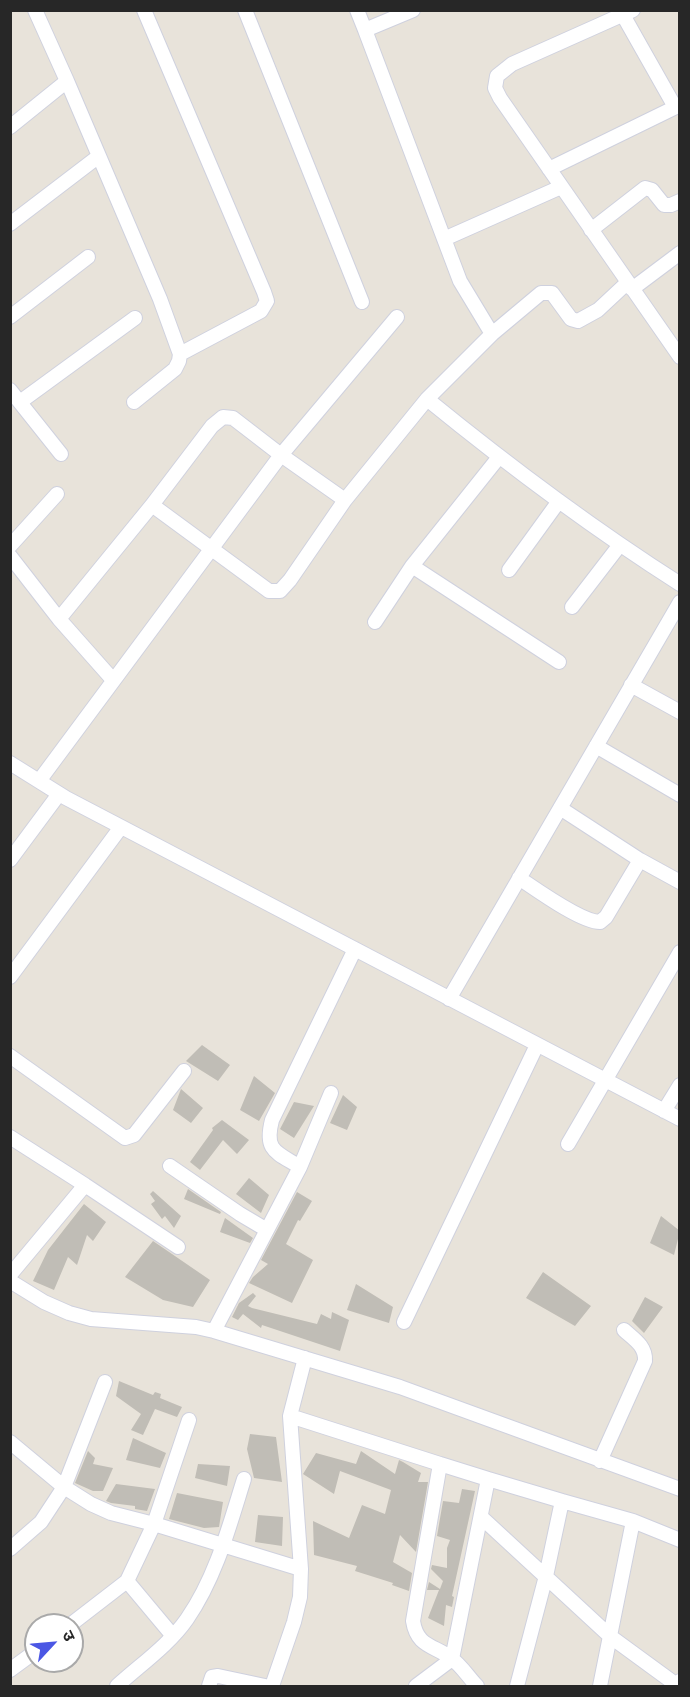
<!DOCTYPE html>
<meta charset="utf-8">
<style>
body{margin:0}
#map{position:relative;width:690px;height:1697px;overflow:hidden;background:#e8e3da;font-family:Signika,"Noto Sans Devanagari",sans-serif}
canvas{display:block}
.frame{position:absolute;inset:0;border:12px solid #272727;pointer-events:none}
.north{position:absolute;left:24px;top:1613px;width:60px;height:60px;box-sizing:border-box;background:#fff;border:2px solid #a9a9a9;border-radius:50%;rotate:64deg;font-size:16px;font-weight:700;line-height:24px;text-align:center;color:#272727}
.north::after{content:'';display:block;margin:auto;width:21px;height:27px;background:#4b57e4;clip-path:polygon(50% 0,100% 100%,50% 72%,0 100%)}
</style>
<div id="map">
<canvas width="690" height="1697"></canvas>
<div class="frame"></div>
<div class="north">उ</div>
</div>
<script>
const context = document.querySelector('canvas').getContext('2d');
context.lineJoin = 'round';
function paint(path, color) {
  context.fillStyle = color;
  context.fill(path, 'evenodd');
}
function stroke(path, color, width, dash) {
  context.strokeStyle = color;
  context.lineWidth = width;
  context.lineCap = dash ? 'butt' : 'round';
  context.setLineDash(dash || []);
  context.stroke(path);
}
paint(new Path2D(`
 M202,1045L230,1065L218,1081L186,1061Z
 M254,1076L275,1093L259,1121L240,1110Z
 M181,1089L203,1108L191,1123L173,1110Z
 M343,1095L357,1107L347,1130L330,1123Z
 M294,1102L314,1106L294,1138L280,1129Z
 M222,1120L249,1140L237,1154L223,1140L200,1170L190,1162L213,1130L212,1128Z
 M249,1178L269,1195L261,1213L236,1194Z
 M188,1189L221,1212L220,1214L184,1199Z
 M153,1191L181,1216L174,1228L165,1216L162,1219L151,1204L155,1201L150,1194Z
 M297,1192L312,1201L300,1221L298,1220L286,1244L313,1260L292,1303L249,1283L253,1277L268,1264L261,1260Z
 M84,1204L106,1222L93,1241L87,1235L77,1265L68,1257L54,1290L33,1281L48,1250Z
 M661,1216L680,1231L674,1255L650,1243Z
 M225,1218L253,1238L250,1243L220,1232Z
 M153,1241L210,1280L193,1307L163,1300L125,1277Z
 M543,1272L591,1306L575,1326L526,1298Z
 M356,1284L393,1307L389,1323L347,1310Z
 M253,1293L256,1296L248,1306L252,1308L317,1324L321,1314L331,1319L332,1312L349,1320L340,1351L262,1325L261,1328L243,1314L238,1320L232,1317L239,1303Z
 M645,1297L663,1307L644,1333L632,1321Z
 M119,1381L153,1395L155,1392L161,1394L160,1398L182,1407L177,1417L155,1409L143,1435L131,1430L141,1414L116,1396Z
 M250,1434L276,1437L282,1482L254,1478L247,1449Z
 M133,1438L166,1453L160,1468L126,1460Z
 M88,1451L95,1458L93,1464L113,1468L103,1491H93L75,1483Z
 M361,1451L395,1474L399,1460L403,1462L421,1473L418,1482H428L416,1552L400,1535L393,1562L412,1573L409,1591L392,1585L393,1583L355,1571L357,1566L314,1555L313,1521L349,1538L362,1505L385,1514L391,1490L340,1471L334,1494L303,1474L316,1453L356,1464Z
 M198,1464L230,1466L227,1486L195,1478Z
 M116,1484L155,1489L147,1511L135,1509V1506L111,1503L106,1501Z
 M462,1489L475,1491L452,1596L454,1597L452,1607L446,1605L444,1626L428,1618L439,1590H427L429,1582L440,1589L443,1581L431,1569L432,1565L447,1568V1548L450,1540L437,1536L443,1501L459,1503Z
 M177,1493L223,1502L219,1527L204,1528L169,1519Z
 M258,1515L283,1517L282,1546L255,1542Z`), '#c0bdb6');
const minor = new Path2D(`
 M245,10L362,302
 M357,10L365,30L413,10
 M633,10L512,64L497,76L495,88L500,98L680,357
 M623,15L675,107
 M67,81L160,299L180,354L261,311L267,301L264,292L144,10
 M10,127L67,81L35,10
 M549,169L680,105
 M10,224L99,156
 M591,230L645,188L652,190L664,205H671L680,201
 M444,239L561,187
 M632,289L680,253
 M10,317L88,257
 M492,334L541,293H552L571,319L578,321L598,310L628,282
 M10,390L61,454
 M427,399C508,465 592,528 680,584
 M20,402L135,318
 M134,402L175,369L179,361L180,354
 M345,500L281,455L397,317
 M10,546L57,494
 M10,556L59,619L152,505L269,591H280L290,580L345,500L427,399L492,334L460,281L365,30
 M412,566L559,662
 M509,570L559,501
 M572,607L619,546
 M59,619L113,680
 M375,622L412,566L499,457
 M631,685L680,712
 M596,746L680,795
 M10,763L66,798L680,1119
 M39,781L281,455L233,418L223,417L212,426L152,505
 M560,808L640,860L680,882
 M10,860L59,794
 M519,878C537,890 581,922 600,922L606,917L640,860
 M10,977L121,827
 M449,999L680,602
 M10,1056L125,1138L134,1135L184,1071
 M664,1111L680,1085
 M10,1137L85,1185L10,1275
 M568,1144L680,952
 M170,1166L240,1214L267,1230L214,1331
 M300,1167L331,1093
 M85,1185L178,1247
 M267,1230L300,1167C276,1152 264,1151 272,1120L355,949
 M10,1281L44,1302L69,1313L91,1319L196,1327L214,1331L400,1387L680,1489
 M404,1322L537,1045
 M290,1416L440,1464L413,1621C417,1647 434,1645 451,1658C461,1665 469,1678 477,1686
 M10,1442L64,1487L91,1504L111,1513L154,1524L301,1569
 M600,1461L645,1361C646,1346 634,1339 624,1330
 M488,1479L562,1501L546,1576L517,1686
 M562,1501L633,1521L680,1540
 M481,1517L611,1637L678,1686L680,1681
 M10,1549L41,1522L64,1487L105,1382
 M127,1581L173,1636
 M70,1625L127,1581L154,1524L189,1420
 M10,1670L36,1651
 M117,1686C140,1665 169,1645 187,1619C216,1577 229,1527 244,1479
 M209,1686L212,1677L218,1676L265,1686
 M272,1686L294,1622L300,1597L301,1569L290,1416L305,1358
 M416,1686L452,1659L488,1479L440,1464
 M600,1686L633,1521`);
stroke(minor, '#cfd1de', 16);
stroke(minor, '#fff', 14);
</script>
